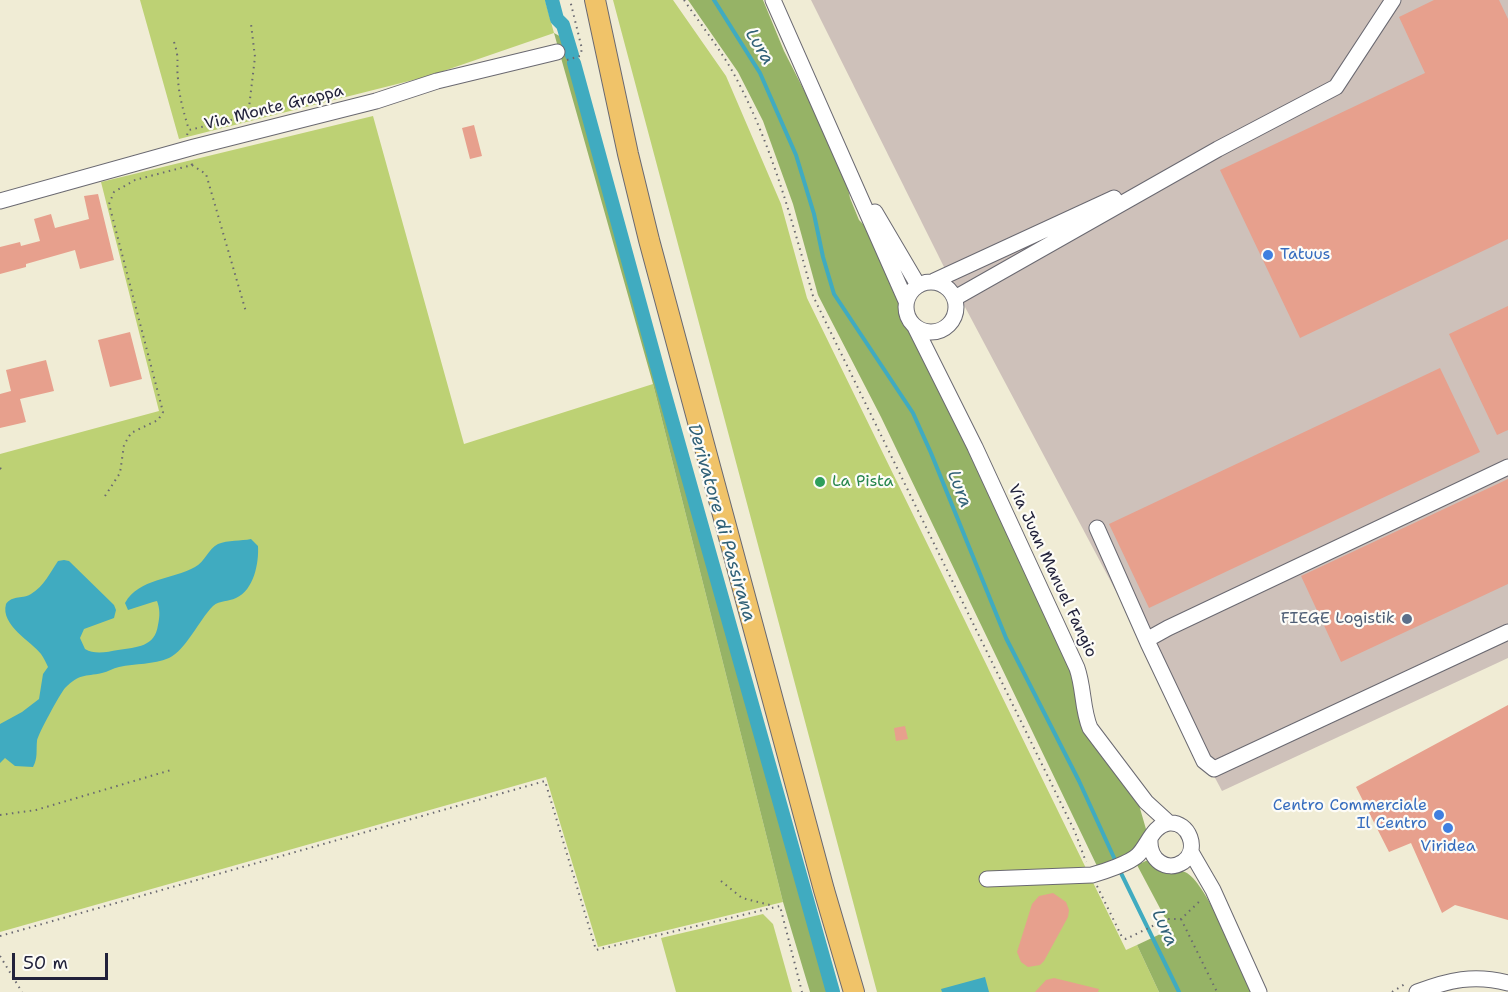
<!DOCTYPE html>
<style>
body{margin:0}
#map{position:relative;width:1508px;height:992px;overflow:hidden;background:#f0ecd5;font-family:"Shantell Sans",sans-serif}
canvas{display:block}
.scale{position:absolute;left:12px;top:953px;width:96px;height:27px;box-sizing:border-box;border:3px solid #22223b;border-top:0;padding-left:8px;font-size:18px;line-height:21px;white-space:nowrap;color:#22223b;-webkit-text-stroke:4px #fdfcf7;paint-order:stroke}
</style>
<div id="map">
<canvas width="1508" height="992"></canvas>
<div class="scale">50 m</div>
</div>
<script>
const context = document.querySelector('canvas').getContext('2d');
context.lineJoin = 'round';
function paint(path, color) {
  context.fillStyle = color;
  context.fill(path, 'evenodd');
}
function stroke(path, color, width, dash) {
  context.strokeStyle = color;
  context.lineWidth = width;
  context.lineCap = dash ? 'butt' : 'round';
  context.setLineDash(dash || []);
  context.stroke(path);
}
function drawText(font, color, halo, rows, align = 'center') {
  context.font = font + ' "Shantell Sans",sans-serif';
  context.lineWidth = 4.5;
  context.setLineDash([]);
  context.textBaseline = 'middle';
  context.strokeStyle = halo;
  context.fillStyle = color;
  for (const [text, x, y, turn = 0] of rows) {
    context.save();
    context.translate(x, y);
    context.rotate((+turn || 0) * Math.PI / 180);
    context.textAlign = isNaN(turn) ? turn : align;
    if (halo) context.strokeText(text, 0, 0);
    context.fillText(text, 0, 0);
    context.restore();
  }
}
paint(new Path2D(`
 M811,0H1508V658L1222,791L948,275Z`), '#cec1ba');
paint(new Path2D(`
 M140,0H545L554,33L429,76L179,139Z
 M613,0H673L726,76L781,204L807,298L1126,950L1137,945L1159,992H877Z
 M373,116L464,444L653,384L783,902L598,947L546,777L0,932V454L159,411L101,182Z
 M763,914L773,924L792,992H676L661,938Z`), '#bdd174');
paint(new Path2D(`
 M688,0H763L784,51L844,169L850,198L859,220L866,227L1072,670L1079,703L1139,805L1148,836L1135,852L1097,866L881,417L818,295L793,204L763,121L738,72Z
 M554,33L565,39L737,670L827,992H810L783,902L653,384Z
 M1148,860C1156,864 1165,870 1174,872C1179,873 1183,870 1187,873C1208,886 1240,967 1252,992H1159L1137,945L1171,929L1137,865Z`), '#96b366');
paint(new Path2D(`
 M251,539L258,546C259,563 254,590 236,598C228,602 220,600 213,606C199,620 186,650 169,658C153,665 136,663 119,667C113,668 108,672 102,673C84,677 80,673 65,688C60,694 38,734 37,741C36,751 38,758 33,767L15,766L5,758L0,763V724L22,712L39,699L43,674L48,667C46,663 44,658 41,654C32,642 0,625 6,604C12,595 24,599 31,594C44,586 50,573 58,561L64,560L69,561L114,605L116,610L114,618L84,629L80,638L85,649C95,655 107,652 118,650C137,647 155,647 158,625C160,616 160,609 157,601L153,602L128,610L125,603C139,578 172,580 195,567C205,562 208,549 218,544C228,540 241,541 251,539Z
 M985,977L989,992H942L941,989Z`), '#40abc0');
stroke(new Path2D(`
 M714,0L760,73L796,155L814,214L823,257L834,294L913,413L931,453L1006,638L1079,781L1116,862
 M1119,869L1179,992`), '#40abc0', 4);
stroke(new Path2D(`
 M552,0L557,19L563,25L572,55
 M574,63L661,381L833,992`), '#40abc0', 14);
paint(new Path2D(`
 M1434,0H1499L1508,19V239L1300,338L1220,170L1425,73L1399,17Z
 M474,125L482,156L470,159L462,128Z
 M98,194L114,260L80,269L75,250L26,264V267L0,274V247L20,242L21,246L40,241L34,219L51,214L55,228L89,219L84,196Z
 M1508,306V430L1497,435L1449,334Z
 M130,332L142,379L110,387L98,340Z
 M46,360L54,391L20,399L26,422L0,428V394L11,391L6,370Z
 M1440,368L1480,452L1149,608L1109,524Z
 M1508,479V584L1341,662L1301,576Z
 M1508,705V920L1455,905L1442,913L1411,843L1389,852L1356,787Z
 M905,726L908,739L896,741L894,728Z
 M1053,893L1066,902L1069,910L1068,917L1044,961L1040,965L1028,967L1021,962L1017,952L1032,904L1039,896Z
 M1054,978L1099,989L1098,992H1035L1046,980Z`), '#e7a08d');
const minor = new Path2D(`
 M773,0L906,301
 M0,201L194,147L376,101L437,81L557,52
 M875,212L918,285
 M934,281L1114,198
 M906 307a25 25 0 1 1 50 0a25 25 0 1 1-50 0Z
 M955,298L1218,149L1336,87L1393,0
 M915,327L975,447L1077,668C1084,688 1082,709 1090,728L1146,802L1169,823
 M1508,467L1168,628L1150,638L1148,643L1204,761L1214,769L1508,632
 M1097,528L1148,643
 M1191,852L1213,890L1259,992
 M987,879L1092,875C1103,872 1130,863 1138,855C1148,845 1153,825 1169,823C1189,821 1200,850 1183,862C1166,873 1149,859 1150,840
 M1417,992C1449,980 1474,974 1508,983`);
const major = new Path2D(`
 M595,0L628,154L649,240L824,890L854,992`);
stroke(minor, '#6a6971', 17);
stroke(major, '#6a6971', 22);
stroke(new Path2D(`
 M684,0C701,25 721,50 735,76C772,145 792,221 813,296L1075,832L1086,862
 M174,42C180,60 176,62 178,79C179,97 184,113 189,130
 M567,60L580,56L582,49L570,0
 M187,135L189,130L248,116L255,57L251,24
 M192,165L206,174L246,312
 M0,468L3,470
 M105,496L120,473L124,445L131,433L158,420L163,412L109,204L114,192L135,180L192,165L191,162
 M0,815L36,810L171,770
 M721,881L742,898L774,906
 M1097,886L1122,937L1126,939L1167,919H1181L1202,899
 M1181,919L1217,992
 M0,936L545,781L596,950L780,906L802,992
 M0,956L22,992
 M1392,992L1405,984`), '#6a6971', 2, [1.5, 4.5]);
stroke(minor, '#fff', 15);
stroke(major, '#f0c369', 20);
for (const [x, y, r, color] of [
 [1268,255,6,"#3f7fe0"],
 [820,482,6,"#2e9e5b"],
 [1407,619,6,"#5c6f8a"],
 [1439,815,6,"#3f7fe0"],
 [1448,828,6,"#3f7fe0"]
]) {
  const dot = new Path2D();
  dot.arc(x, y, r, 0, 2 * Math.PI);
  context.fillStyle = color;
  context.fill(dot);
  stroke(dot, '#fdfcf7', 2);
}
drawText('16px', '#22223b', '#fdfcf7', [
 ["Via Monte Grappa",274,108,-14],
 ["Via Juan Manuel Fangio",1052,571,65]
]);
drawText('16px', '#366cbe', '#fdfcf7', [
 ["Tatuus",1280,255],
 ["Centro Commerciale",1427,806,"right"],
 ["Il Centro",1427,824,"right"],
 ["Viridea",1448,847,"center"]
], 'left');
drawText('16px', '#27864d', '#fdfcf7', [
 ["La Pista",832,482]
], 'left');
drawText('16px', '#4e5e75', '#fdfcf7', [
 ["FIEGE Logistik",1395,619]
], 'right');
drawText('italic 18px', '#306077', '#fdfcf7', [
 ["Lura",759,47,59],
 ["Lura",959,489,68],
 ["Derivatore di Passirana",721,523,74],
 ["Lura",1164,928,65]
]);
</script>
